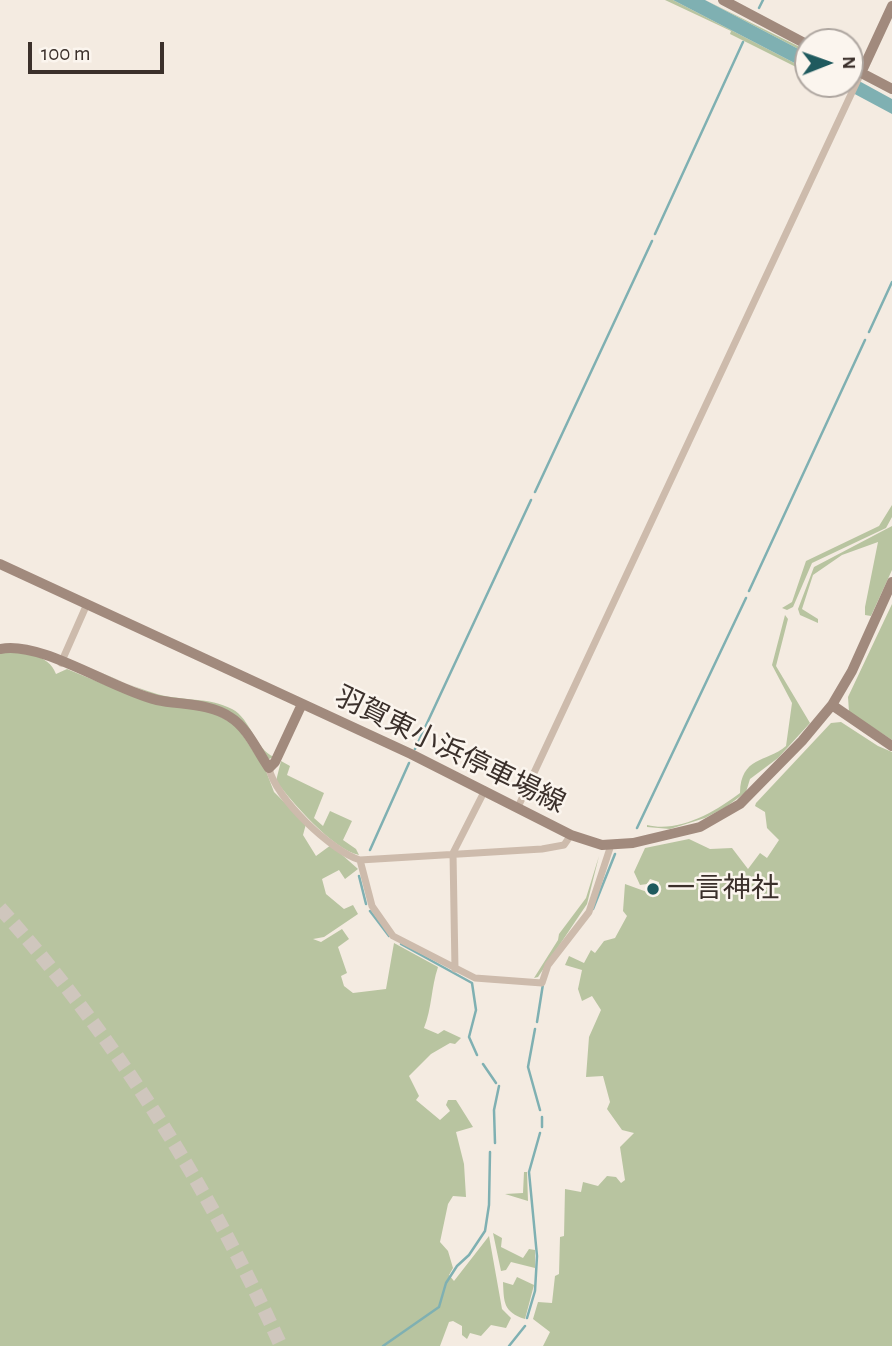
<!DOCTYPE html>
<meta charset="utf-8">
<style>
body{margin:0}
#map{position:relative;width:892px;height:1346px;overflow:hidden;background:#f4ebe1;font-family:"Alegreya Sans",sans-serif}
canvas{display:block}
.north{position:absolute;left:794px;top:28px;width:70px;height:70px;box-sizing:border-box;background:#fbf5ee;border:2px solid #aea6a0;border-radius:50%;rotate:89deg;font-size:19px;font-weight:700;line-height:28px;text-align:center;color:#3b302b}
.north::after{content:'';display:block;margin:auto;width:24px;height:32px;background:#1f5a5e;clip-path:polygon(50% 0,100% 100%,50% 72%,0 100%)}
.scale{position:absolute;left:28px;top:42px;width:136px;height:32px;box-sizing:border-box;border:4px solid #3b302b;border-top:0;padding-left:9px;font-size:21px;line-height:24px;white-space:nowrap;color:#3b302b;-webkit-text-stroke:5px #fbf5ee;paint-order:stroke}
</style>
<div id="map">
<canvas width="892" height="1346"></canvas>
<div class="north">N</div>
<div class="scale">100 m</div>
</div>
<script>
const context = document.querySelector('canvas').getContext('2d');
context.lineJoin = 'round';
function paint(path, color) {
  context.fillStyle = color;
  context.fill(path, 'evenodd');
}
function stroke(path, color, width, dash) {
  context.strokeStyle = color;
  context.lineWidth = width;
  context.lineCap = dash ? 'butt' : 'round';
  context.setLineDash(dash || []);
  context.stroke(path);
}
function drawText(font, color, halo, rows, align = 'center') {
  context.font = font + ' "Alegreya Sans","Noto Sans JP",sans-serif';
  context.lineWidth = 5;
  context.setLineDash([]);
  context.textBaseline = 'middle';
  context.strokeStyle = halo;
  context.fillStyle = color;
  for (const [text, x, y, turn = 0] of rows) {
    context.save();
    context.translate(x, y);
    context.rotate((+turn || 0) * Math.PI / 180);
    context.textAlign = isNaN(turn) ? turn : align;
    if (halo) context.strokeText(text, 0, 0);
    context.fillText(text, 0, 0);
    context.restore();
  }
}
paint(new Path2D(`
 M665,0H673L808,70V73L730,34L731,31Z
 M705,0L808,51V54Z
 M892,505V517L886,528L812,563L793,607L787,610L782,608L792,602L806,561L879,526Z
 M892,526V570L871,616L865,615V607L878,542L842,555L813,575L802,609L818,619V623L800,615L798,609L814,567Z
 M892,604V740L849,712L848,697Z
 M785,615L788,619L776,666L810,723L778,758L750,779L746,792L726,807L705,818L670,829L647,827V825C679,833 715,812 740,793C741,756 766,763 786,746L792,703L772,665Z
 M4,651C25,654 48,653 56,674L67,669L137,698L211,712L236,725L266,771L274,792L306,824L303,835L316,856L331,845L358,869L345,879L339,870L322,879L326,894L344,909L353,905L358,914L324,937L313,939L321,942L342,929L349,939L338,947L347,973L341,976L344,986L353,993L386,989L394,943L438,967C431,988 432,1008 424,1028L438,1034L444,1030L461,1038L455,1044L450,1043L431,1054L409,1076L419,1096L416,1100L440,1120L450,1111L446,1105L448,1100H456L473,1127L456,1132L464,1164L466,1197L453,1196L448,1204L440,1242L448,1251L453,1268L449,1275L454,1281L489,1236L502,1309L511,1318L506,1328L491,1325L481,1336L470,1333L467,1339L462,1335V1326L453,1321L449,1322L440,1346H0V652Z
 M66,658C96,670 126,685 157,694C182,701 209,697 232,709C251,719 255,749 274,757L269,759L240,721L159,697Z
 M841,722L878,746L892,752V1346H543L550,1332L533,1319L538,1302L552,1303L555,1276L559,1274L560,1237L564,1236L565,1189L581,1192L583,1182L598,1186L607,1176L616,1177L621,1183L625,1180L620,1147L634,1133L622,1130L607,1109L610,1102L603,1076L586,1077L589,1037L601,1010L592,996L582,1001L578,989L582,970L565,965L569,956L584,963L591,950L595,953L604,941L615,938L627,916L623,911L625,884L658,896L659,882L650,879L647,884L640,885L634,872L645,848L689,839L710,849L732,848L748,869L760,853L767,858L779,840L767,828L765,812L755,806L756,803L831,723Z
 M281,761L290,766L287,775L324,793L314,818L323,826L330,811L352,821L343,840L356,849L359,855C333,850 292,802 276,781Z
 M599,856L587,904L538,977L534,978L558,940L559,934L586,898Z
 M524,1172H527L528,1201L505,1194L523,1193Z
 M493,1233L502,1238L501,1247L523,1258L529,1249L535,1250V1268L511,1262L506,1270L501,1271Z
 M517,1277L534,1285L525,1319C503,1312 504,1302 503,1282L513,1285Z`), '#b8c4a0');
paint(new Path2D(`
 M673,0H705L808,54V70Z
 M850,76L892,99V114L836,84H850Z`), '#7fb0b2');
stroke(new Path2D(`
 M759,8L763,0
 M655,234L743,42
 M869,332L892,282
 M535,492L652,241
 M749,591L865,340
 M415,749L531,500
 M637,828L746,598
 M370,850L409,763
 M359,876L366,904
 M593,909L615,854
 M370,911L389,936
 M401,944L472,983L476,1010L469,1037L477,1055
 M537,1022L543,984
 M535,1029L528,1067L540,1110
 M483,1064L496,1083
 M542,1127V1117
 M495,1143L494,1110L499,1086
 M527,1318L535,1291L537,1256L529,1172L540,1133
 M383,1346L439,1307L446,1283L457,1266L469,1255L485,1231L489,1205L490,1152
 M509,1346L525,1326`), '#7fb0b2', 2.5);
stroke(new Path2D(`
 M0,908C115,1036 210,1189 281,1346`), '#cfc6bd', 14, [14, 7]);
stroke(new Path2D(`
 M61,663L87,604
 M269,768C275,798 331,851 360,860L372,906L393,936L475,978L542,983L548,965L589,912L611,845
 M518,807L861,73
 M360,860L542,849L564,845L571,835
 M455,969L453,853L485,790`), '#cdbbac', 7);
stroke(new Path2D(`
 M723,0L808,45
 M850,67L892,89
 M861,73L892,6
 M0,564L411,754L571,835L602,845L633,843L700,827L740,804L802,741L832,705L852,671L892,582
 M0,649C41,640 113,690 157,700C180,705 210,703 230,717C248,728 257,751 269,768L275,762L302,704
 M832,705L892,746`), '#a18a7d', 10);
for (const [x, y, r, color] of [
 [653,889,7,"#1f5a5e"]
]) {
  const dot = new Path2D();
  dot.arc(x, y, r, 0, 2 * Math.PI);
  context.fillStyle = color;
  context.fill(dot);
  stroke(dot, '#fbf5ee', 2.5);
}
drawText('28px', '#3b302b', '#fbf5ee', [
 ["羽賀東小浜停車場線",450,750,26]
]);
drawText('28px', '#3b302b', '#fbf5ee', [
 ["一言神社",667,889]
], 'left');
</script>
